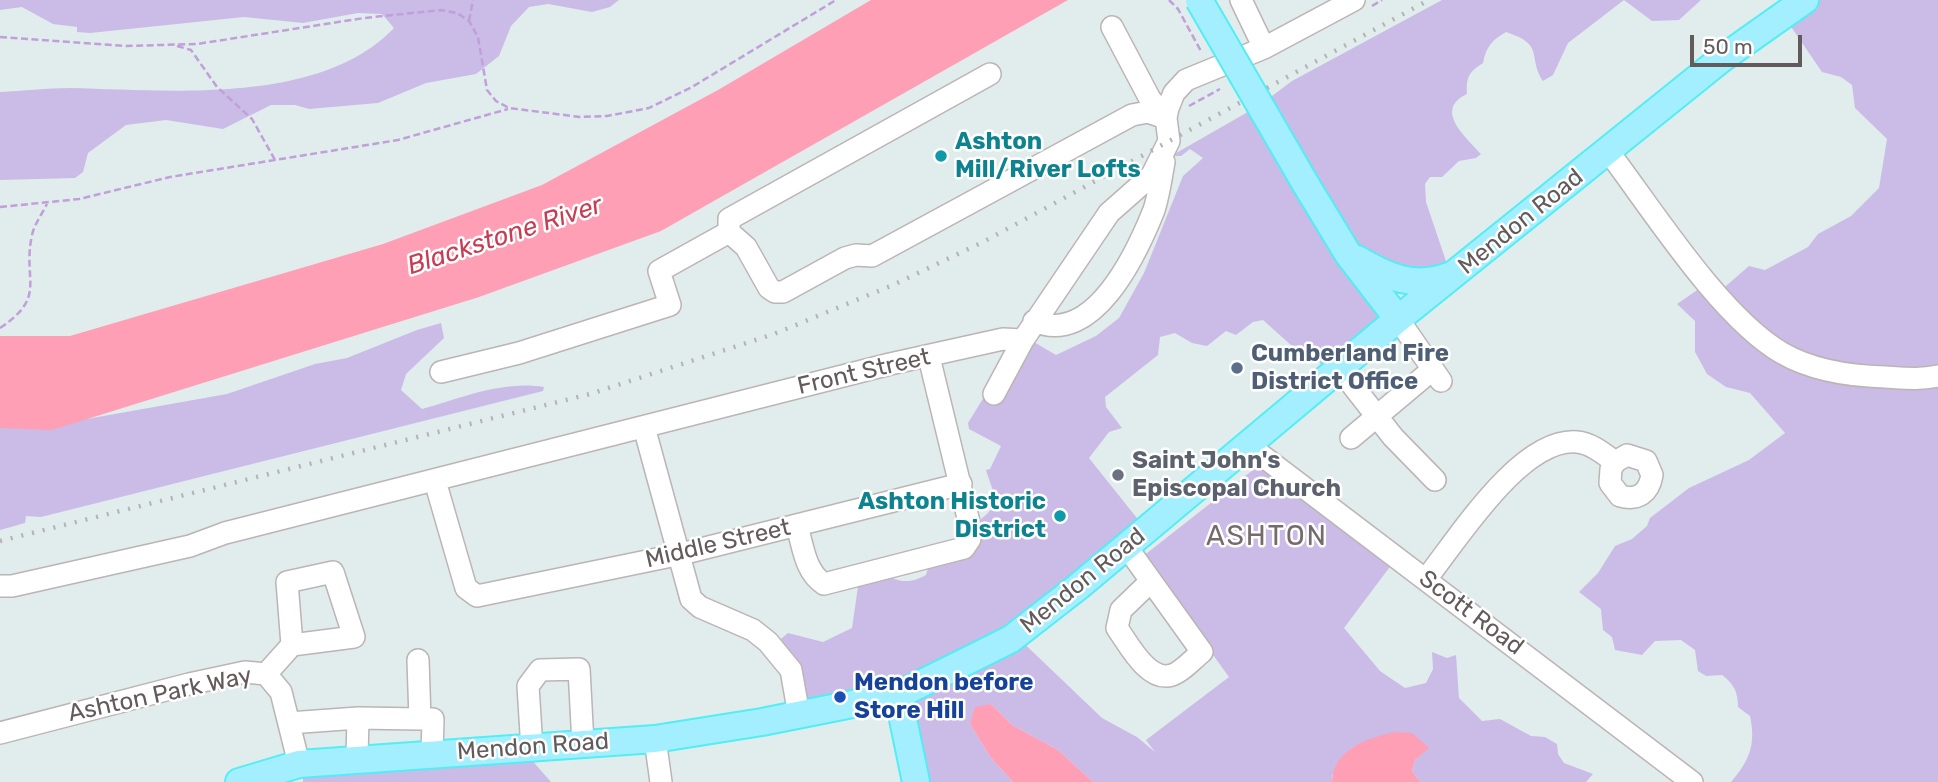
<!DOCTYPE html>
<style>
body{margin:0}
#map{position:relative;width:1938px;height:782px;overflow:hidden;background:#e1eced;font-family:Rubik,sans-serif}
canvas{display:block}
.scale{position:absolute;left:1690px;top:35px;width:112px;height:32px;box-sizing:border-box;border:4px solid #635a5b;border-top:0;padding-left:9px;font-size:21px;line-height:24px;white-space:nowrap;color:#635a5b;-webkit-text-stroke:5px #fff;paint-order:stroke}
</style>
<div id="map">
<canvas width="1938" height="782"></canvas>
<div class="scale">50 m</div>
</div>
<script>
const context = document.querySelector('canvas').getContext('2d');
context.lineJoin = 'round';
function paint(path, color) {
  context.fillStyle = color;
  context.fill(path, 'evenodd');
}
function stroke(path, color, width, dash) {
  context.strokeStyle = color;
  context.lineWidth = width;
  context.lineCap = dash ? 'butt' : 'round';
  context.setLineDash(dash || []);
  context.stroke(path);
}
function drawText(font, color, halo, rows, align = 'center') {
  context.font = font + ' Rubik,sans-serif';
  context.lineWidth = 5;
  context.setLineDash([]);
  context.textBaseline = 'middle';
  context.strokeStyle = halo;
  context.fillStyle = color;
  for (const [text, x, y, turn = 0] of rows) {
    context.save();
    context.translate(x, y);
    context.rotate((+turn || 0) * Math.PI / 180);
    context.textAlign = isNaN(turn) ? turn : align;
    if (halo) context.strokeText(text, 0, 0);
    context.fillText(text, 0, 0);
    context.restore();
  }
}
paint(new Path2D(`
 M0,0H619L610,7L592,12L548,4L529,7L511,26L499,56L476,74L426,83L378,103L309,109L295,105H271L223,129L166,120L126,125L88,153L83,172L75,178L0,180V92C23,91 47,88 70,88C167,90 320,106 394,28L382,14L358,13L303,23L244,17L90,33L77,32V27L53,24L22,7L0,10Z
 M1442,0H1701L1679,20L1652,21L1624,0L1568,43L1553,75L1543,81C1527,57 1546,45 1506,32C1492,40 1486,47 1483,63C1469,72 1466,77 1467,94C1433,110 1466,137 1481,154L1476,158L1459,161L1442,177H1430L1425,184L1426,202L1449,270L1385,275L1387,327L1328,371L1302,345L1292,346L1263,320L1253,322L1236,335L1226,331L1207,346L1192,343L1175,333L1160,337L1158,355L1105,397L1106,407L1122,428L1109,432L1089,458L1144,527L1012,632L1102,718L1137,737L1155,752L1146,740L1229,677L1142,557L1258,466L1392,564L1344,628L1380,671L1405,688L1426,683L1433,669L1432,652L1447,658L1456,655L1459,698L1482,721L1500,719L1531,736L1545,737L1557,744L1558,754L1564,763L1593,774L1586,782H1420L1412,771L1415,760L1428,748L1332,775V782H1093L1058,750L1012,725L991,704L970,724L991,758L1013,782H911L902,697L790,714L783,672L770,648L788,633L823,642L852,628L860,573L876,569C895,581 906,586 926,575L931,557L976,545L981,536V519C1003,503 993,494 986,470L990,469L1001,446L969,429L968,423L1022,335L1056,355L1096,336L1119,318L1144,273L1183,176L1203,158L1190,149L1181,156H1171L1260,105L1292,81Z
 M1798,0H1938V782H1731C1750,760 1756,744 1750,716L1738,707C1738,692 1734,684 1722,675L1706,676L1698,671L1695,650L1681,640L1655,641L1642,655L1615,650L1612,637L1603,630L1601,609L1579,592L1598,573L1615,546L1632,539L1647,526L1650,518L1689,488L1749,460L1785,433L1750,393L1726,387L1707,374L1695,352V321L1677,304L1709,282L1719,292L1749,266L1765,270L1808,247L1818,234L1851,216L1879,188L1887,139L1855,108L1852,85L1841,77L1822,72L1781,12Z
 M441,323L444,338L406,374L401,390L422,409C461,398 503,380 544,387L543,391L41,517L26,516L25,523L0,530V428L53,425L227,394L315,364L347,358L417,330Z
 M522,749L551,782H303V769Z`), '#cabce6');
paint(new Path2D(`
 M871,0H1068L661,231L479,297L52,430L0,428V336H70L383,244L542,185L718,90Z
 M991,704L1012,725L1058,750L1093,782H1013L991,758L970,724L975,707Z
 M1395,732L1412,733L1429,748L1415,760L1412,771L1420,782H1332C1333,749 1368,738 1395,732Z`), '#ff9fb5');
const minor = new Path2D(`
 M1241,0L1264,48
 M1112,27L1150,99L1166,118
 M1608,151C1652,209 1720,317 1782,353C1813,371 1849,376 1885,377C1903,378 1920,380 1938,376
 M729,232V219L990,74
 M1398,319L1441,381
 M1034,321C1093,347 1136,255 1154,210C1159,195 1161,178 1164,162
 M1339,368L1393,437L1435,480
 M441,372L519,353L670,305L659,271L729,232L746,247L769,288L775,292H783L845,258L856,255L872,256L1132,115L1148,112L1166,118
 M994,394L1023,340
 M644,427L691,599L700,607L753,630L768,642L791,670L799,715
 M1351,438L1432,370
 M1248,445L1692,782
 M435,481L466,588L477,596L681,554L961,484
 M797,526C803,546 805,572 824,584L964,548L970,539L969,522L929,357
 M1126,546L1202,652C1194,658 1182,672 1172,675C1148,683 1128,643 1117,628L1121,610L1151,581
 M1426,579C1458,539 1521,437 1577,442C1591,443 1604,454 1615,462L1611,469L1610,483L1620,496C1638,501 1649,493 1652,475L1646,461L1627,455L1615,462
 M0,586H12L190,546L225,533L890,364L1003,339L1023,340L1109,213L1152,175L1169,141L1166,118L1168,108L1174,93L1186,80L1264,48L1354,0
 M266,674L292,645L354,637L333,572L287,582L292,645
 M358,718L420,719L418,660
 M420,719H433L432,754
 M289,723L358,718L357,757
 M0,733L189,684L245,672L266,674L281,692L299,764
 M655,739L661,782
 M532,749L528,686L540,670L579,669L583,744`);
const major = new Path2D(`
 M1305,183L1348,254L1398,319
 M1357,259C1387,277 1415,289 1449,276
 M898,695L916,782
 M239,782L299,764L655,739L762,722L898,695L965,662L1011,639L1079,586L1398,319L1720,60L1805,0`);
stroke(minor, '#bcb4b5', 24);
stroke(major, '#52edf5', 30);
stroke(new Path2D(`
 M1169,0L1178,9L1202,53
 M1372,6L1382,0
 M469,21L473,0
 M0,37L125,46L197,44L364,18L441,10L457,13L469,21L478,37L487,90L496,101L509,108L580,117L607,116L649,108L692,87L836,0
 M177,46L191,50L217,87L252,119L275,160
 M1189,106L1220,89
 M0,207L79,199L170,177L398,140L508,109
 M0,328C48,296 22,281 32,235C34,225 42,214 47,204`), '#c19fd8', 2.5, [7, 3.5]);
stroke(minor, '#fff', 21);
stroke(major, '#a4efff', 26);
stroke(new Path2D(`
 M0,541L590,394L774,334L893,285L983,242L1429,0`), '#b4b3b3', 4.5, [2, 9]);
const majorBridge = new Path2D(`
 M1199,0L1305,183`);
stroke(majorBridge, '#52edf5', 30, []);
stroke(majorBridge, '#a4efff', 26);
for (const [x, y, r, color] of [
 [941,156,7,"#0f9aa8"],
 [1237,368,7,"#5c6f8a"],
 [1118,475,7,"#6b7280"],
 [1060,516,7,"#0f9aa8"],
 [840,697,7,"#1a4fb4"]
]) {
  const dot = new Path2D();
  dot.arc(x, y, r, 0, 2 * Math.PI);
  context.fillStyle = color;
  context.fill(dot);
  stroke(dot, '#fff', 2.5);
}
drawText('bold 24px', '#0d838f', '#fff', [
 ["Ashton",955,142],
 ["Mill/River Lofts",955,170],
 ["Ashton Historic",1046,502,"right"],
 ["District",1046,530,"right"]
], 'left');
drawText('24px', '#635a5b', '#fff', [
 ["Mendon Road",1521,222,-39],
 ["Front Street",864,372,-13],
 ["Middle Street",718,544,-13],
 ["Mendon Road",1083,581,-39],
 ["Scott Road",1471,613,37],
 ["Ashton Park Way",160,695,-12],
 ["Mendon Road",533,747,-4]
]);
drawText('bold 24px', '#4e5e75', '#fff', [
 ["Cumberland Fire",1251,354],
 ["District Office",1251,382]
], 'left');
drawText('bold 24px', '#5b616d', '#fff', [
 ["Saint John's",1132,461],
 ["Episcopal Church",1132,489]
], 'left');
drawText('bold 24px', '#164399', '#fff', [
 ["Mendon before",854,683],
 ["Store Hill",854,711]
], 'left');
drawText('italic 26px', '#c63e53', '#fff', [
 ["Blackstone River",505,236,-18]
]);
context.letterSpacing = '2px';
drawText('28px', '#756b6c', '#fff', [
 ["ASHTON",1267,537]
]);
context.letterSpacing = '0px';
</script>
